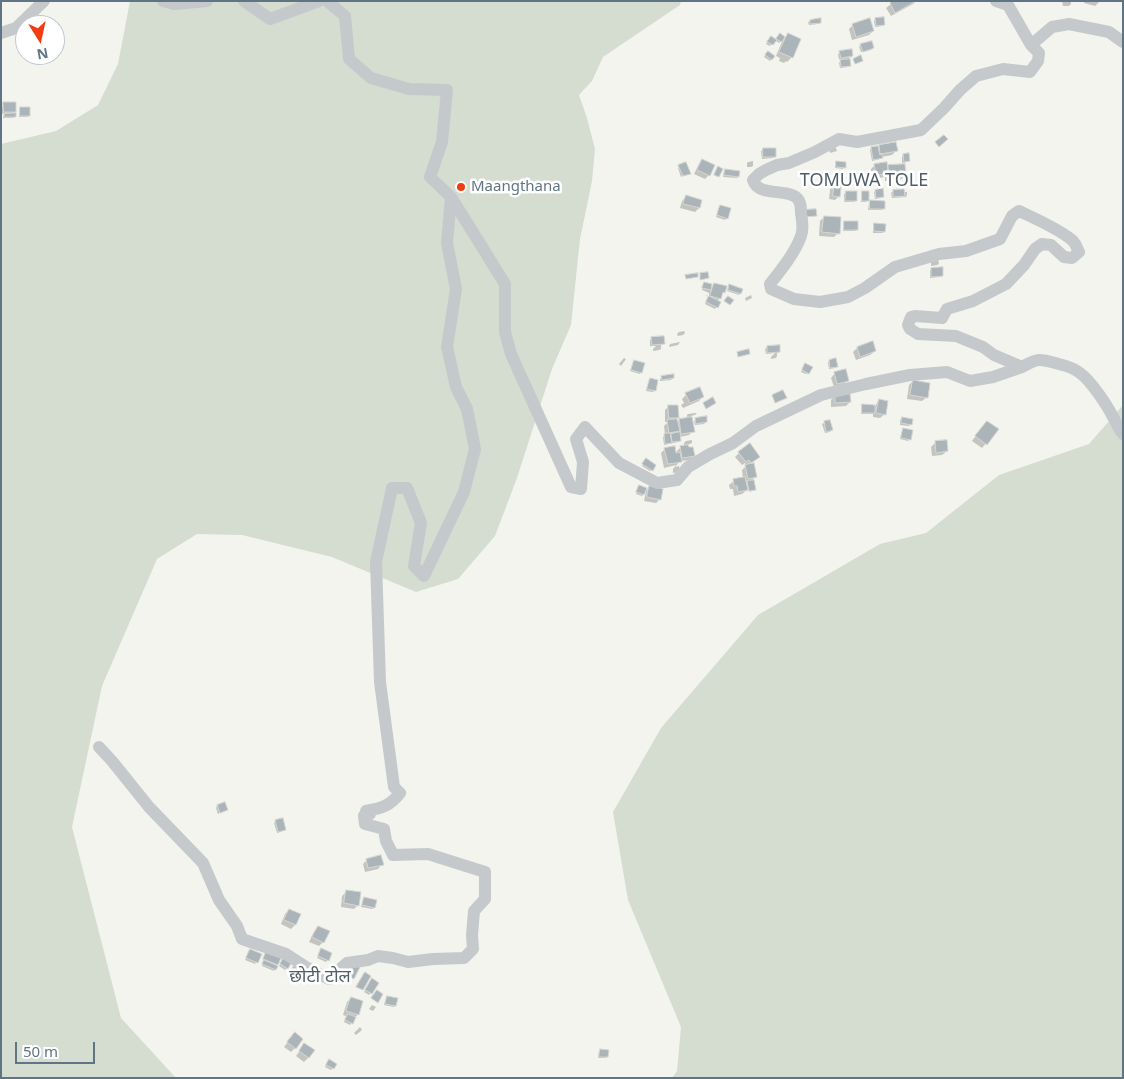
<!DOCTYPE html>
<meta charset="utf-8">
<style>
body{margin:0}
#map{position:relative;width:1124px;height:1079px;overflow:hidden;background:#f4f4ef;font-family:"Noto Sans",sans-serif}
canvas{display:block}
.frame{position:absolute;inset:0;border:2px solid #607583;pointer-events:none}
.north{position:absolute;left:15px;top:15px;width:50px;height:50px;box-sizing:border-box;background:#fff;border:1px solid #bfc8cd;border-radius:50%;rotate:170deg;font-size:14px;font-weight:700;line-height:20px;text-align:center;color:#607583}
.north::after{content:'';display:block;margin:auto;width:18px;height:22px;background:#f23c12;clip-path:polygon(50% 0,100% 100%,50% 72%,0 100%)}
.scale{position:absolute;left:15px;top:1042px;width:80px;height:22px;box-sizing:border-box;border:2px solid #607583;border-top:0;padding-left:6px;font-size:15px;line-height:18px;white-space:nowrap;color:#607583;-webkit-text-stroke:4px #fff;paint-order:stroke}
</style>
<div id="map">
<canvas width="1124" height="1079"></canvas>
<div class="frame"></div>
<div class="north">N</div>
<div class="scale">50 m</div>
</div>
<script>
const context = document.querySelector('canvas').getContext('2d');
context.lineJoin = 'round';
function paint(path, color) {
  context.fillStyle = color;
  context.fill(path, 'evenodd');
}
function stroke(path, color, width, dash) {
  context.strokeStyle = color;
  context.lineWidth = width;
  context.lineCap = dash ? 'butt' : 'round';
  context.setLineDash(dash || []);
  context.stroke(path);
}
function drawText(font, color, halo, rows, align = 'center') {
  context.font = font + ' "Noto Sans","Noto Sans Devanagari",sans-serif';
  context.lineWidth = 5;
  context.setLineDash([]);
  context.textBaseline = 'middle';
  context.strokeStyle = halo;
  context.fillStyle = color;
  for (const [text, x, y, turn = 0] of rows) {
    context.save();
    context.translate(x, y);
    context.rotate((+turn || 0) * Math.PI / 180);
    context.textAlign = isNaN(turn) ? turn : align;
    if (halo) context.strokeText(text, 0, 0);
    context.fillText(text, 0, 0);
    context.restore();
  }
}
paint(new Path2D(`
 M130,1H681L680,5L603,57L592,81L579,95L587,118L595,149L592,181L580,239L571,325L552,369L517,478L495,536L458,579L416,592L332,557L242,535L197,534L157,559L102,686L72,827L121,1018L176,1078H1V144L56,131L98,105L118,64Z
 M1123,405V1078H672L677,1071L681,1027L628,900L613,812L661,728L758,615L880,544L926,533L999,475L1089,444Z`), '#d5dcd0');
paint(new Path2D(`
 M895,1H916L913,4L891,16L886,8Z
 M1062,1H1071V4L1069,6H1063Z
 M1084,1H1100L1095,6L1084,3Z
 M876,19L884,24L882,26L875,27L874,21Z
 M810,21L820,23L818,24L809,25L808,22Z
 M853,25L873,31L869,35L852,40L849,29Z
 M788,34L800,39L791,58L787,62L786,61L784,63L779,61L780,58L776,56L783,39L779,43L775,40L770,46L766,44L769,39L776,40L778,36L784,38Z
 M861,45L873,48L871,50L861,52L859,47Z
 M768,52L773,56L770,61L764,57Z
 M840,52L852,56L850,58L849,56L850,65L848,67L840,68L839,63L843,59H839L838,54Z
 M4,103L15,112L12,115L15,116L13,118H3V117L6,113L1,114V107H2Z
 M21,109L29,115L27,117H19V110Z
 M835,146L837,151L830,153L829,149Z
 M879,147L896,151L892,155L881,157L880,159L872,161L870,150L871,148L877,149Z
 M763,150L774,157L773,158L762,159L761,151Z
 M903,155L909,161L907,162L902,163V157Z
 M703,160L709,175L705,179L694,174L699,164Z
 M753,161V166L751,167H747V163L748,162Z
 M837,162L844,167L843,169L835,168V164Z
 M875,165L886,166L904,165L905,176L900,180L885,181V177L872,179L871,169Z
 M679,166L689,173L681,177L678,168Z
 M725,171L738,177L737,178L723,177L724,172Z
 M836,179L839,196L835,200L829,199L831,183Z
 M876,191L883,196L881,198L875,199L874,192Z
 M893,191L907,192V195L906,197L892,198L891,193Z
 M846,192L855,201L854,202H844V194Z
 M862,193L867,200L866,202H861V194Z
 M686,197L701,200L699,208L695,212L680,208L682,201Z
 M870,202L883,209L882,210H868L869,203Z
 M720,207L727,218L725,220L716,217L719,208Z
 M824,217L838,233L834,237L819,236L820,221Z
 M845,222L857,229L855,231H843V224Z
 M875,224L884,232L882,233H873V226Z
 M938,259L939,264L937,265L931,266V261Z
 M931,269L942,276L940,277L930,278V271Z
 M704,284L713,286L714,284L724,292L717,302L719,303L715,309L705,304L708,296L703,294L709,296V293L702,290Z
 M730,286L740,293L739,295L727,291Z
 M751,295L752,298L746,301L745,298Z
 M684,331L685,333L683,335L678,336L677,334L679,332Z
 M652,338L663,344L661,345V349L659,350L653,351V349L656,346H650V340Z
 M680,342L678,345L669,347L670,344Z
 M767,347L779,352L777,353V356L776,358L771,359V357L775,353L766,354L765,349Z
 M857,348L875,351L870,355L856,360L853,352Z
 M624,358L626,359L621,366L619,364Z
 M635,361L641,372L640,374L630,371Z
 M829,361L837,366L835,368L829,369L828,363Z
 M805,364L808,373L806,374L801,372Z
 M835,373L847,381L843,385L834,387L831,378Z
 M662,377L673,378L671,380L660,381V379Z
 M650,379L655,390L653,392L646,391L649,381Z
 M913,381L927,397L922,401L907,399L909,385Z
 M686,395L703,396L699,401L683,408L681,405L684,403L682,399Z
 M835,396L850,402L846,406L831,407V400Z
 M879,400L885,414L880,418L873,417V414H861V407L863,406H875Z
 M669,406L677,417L676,419L677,423L679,420L687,419V415L688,414L696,413H697L695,415L691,416L693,431L689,435L680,437V440L678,442L664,445L663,437L665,435L664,426L668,422H665V410Z
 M696,419L706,422L704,424L695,425L694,421Z
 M902,419L911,424L909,426L900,425V420Z
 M830,421L832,430L830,432L825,433L822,424L824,423Z
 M983,426L997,430L982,448L972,441Z
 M904,430L910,439L908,441L900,439L902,431Z
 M692,440V443L687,445L694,456L690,460L680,461L675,467L679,466L680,470L678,472L673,473V469L676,465L664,468L661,453L665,449L675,453L681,447L684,446V443L686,441Z
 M935,443L947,451L942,455L932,456L931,447Z
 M739,453L759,457L748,466L755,477L753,479L754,490L750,492L748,481H746L748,492L747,490L742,494L734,496L733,489H730L729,485L734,481L743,479L742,470L746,466L745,463L742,465L735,457Z
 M645,462L652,470L650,471L642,466Z
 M639,486L643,494L650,487L660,499L656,503L644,501L646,492L642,496L636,494Z
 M217,806L226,810L218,814L216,808Z
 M276,821L285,830L283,831L277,833L274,823Z
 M367,860L382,864L378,869L365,872L363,864Z
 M347,891L358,905L354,909L341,907L342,896Z
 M364,898L374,908L372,909L361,907L363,900Z
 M289,910L300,915L295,925L291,929L281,924L285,914Z
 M318,928L323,942L319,946L309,942L314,932Z
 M321,950L328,960L326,962L317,958Z
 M249,952L260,954L255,964L245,960Z
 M265,955L279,958L274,971L262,966Z
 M282,961L287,968L285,970L279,966Z
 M295,964L301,970L296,975L291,969Z
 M371,982L378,983L369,995L364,992Z
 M388,997L395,1006L394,1007L384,1005L386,999Z
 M351,998L358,1014L350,1025L344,1022L346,1016L343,1015L347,1002Z
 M372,1005L376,1007L373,1011L369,1009Z
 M360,1027L362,1030L356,1035L354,1033Z
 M291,1038L295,1048L291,1052L284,1047Z
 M304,1045L308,1058L304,1062L296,1056Z
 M600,1050L607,1057L605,1058H598L599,1052Z
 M327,1062L335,1065L331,1070L325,1067Z`), '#0003');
const building = new Path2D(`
 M892,1H916L895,13L890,3Z
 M884,17L885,25L876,26L875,18Z
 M821,18V23L810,24V20Z
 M870,18L874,31L856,37L852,24Z
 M780,33L785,37L782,42L776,39Z
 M788,33L801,39L793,58L779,52Z
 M771,36L777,40L773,45L767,42Z
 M872,41L874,48L863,52L860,44Z
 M852,49L853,56L841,58L839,51Z
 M768,51L775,56L772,60L765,55Z
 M861,55L863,61L855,64L853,59Z
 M850,59L851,66L841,67L840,60Z
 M3,102H16V112H4Z
 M20,107H30V116H20Z
 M16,113V117H4V114Z
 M944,135L948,139L939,147L935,142Z
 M896,142L898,151L880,154L879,145Z
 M878,146L880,155L882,154L883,158L873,160L871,147Z
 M763,148H776V157H763Z
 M909,153L910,161L904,162L903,154Z
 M702,159L715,165L710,176L697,170Z
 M836,161L846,162V168L836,167Z
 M686,162L691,174L683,176L678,165Z
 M887,162L888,174L876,175L874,164Z
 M905,164L906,176L889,177L888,165Z
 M718,166L723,169L719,177L714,175Z
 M725,169L740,171L739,177L724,175Z
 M835,178H842L840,197L833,196Z
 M883,188L884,197L876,198L875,190Z
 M904,189L905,196L893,197V190Z
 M846,191H857V201H845Z
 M862,191H869V201H862Z
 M686,195L702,200L700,208L683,204Z
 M870,200L885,201V209H870Z
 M720,205L731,208L728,219L717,215Z
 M816,209L817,216L804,217L803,210Z
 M824,216L841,217L840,234L822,232Z
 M844,221H858V230H844Z
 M874,223L886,224L885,232L874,231Z
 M943,267V276L931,277V268Z
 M708,272L709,278L700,280V273Z
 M698,273V277L686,279L685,275Z
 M704,282L712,284L711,290L702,288Z
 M714,283L727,286L725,293L723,292L721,299L710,296Z
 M729,284L743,289L741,294L728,290Z
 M709,296L721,302L718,308L706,302Z
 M728,296L734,300L730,305L724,301Z
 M664,336L665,344L652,345L651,337Z
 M873,341L876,351L860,357L857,347Z
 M780,345V352L767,353V346Z
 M749,349L750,354L738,357L737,352Z
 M836,358L838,367L830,368L829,360Z
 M634,360L645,363L642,373L631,370Z
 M805,363L813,367L809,374L802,370Z
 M846,369L849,381L837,384L834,372Z
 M674,374V378L662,380L661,376Z
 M650,378L658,380L656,391L647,389Z
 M913,380L930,383L928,398L910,395Z
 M700,387L704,397L690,403L685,393Z
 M783,390L787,398L775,403L772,395Z
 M850,394L851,402L835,403V395Z
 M713,397L716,403L706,409L703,403Z
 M879,399L888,401L886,415L876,413Z
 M862,404L875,405V413H862Z
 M668,405H678L679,418H669Z
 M707,416V422L696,424L695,418Z
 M692,417L695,432L681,434L679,419Z
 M902,417L913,419L912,425L901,423Z
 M677,419L680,431L669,433L667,420Z
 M830,420L833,430L826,432L824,421Z
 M987,421L999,429L987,445L975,436Z
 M903,428L913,430L911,440L901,438Z
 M680,432L681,441L672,442L671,434Z
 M670,433L672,443L665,444L664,434Z
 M947,440L948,451L936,453L935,441Z
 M750,443L760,457L751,463L749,460L746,462L738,452Z
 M688,445L689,447H693L695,456L682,458L680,446Z
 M675,446L676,453L680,452L682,462L668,464L664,448Z
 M646,458L656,465L653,471L642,464Z
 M754,463L757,477L748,479L745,465Z
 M745,477L748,490L738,492L737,486H734L733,479Z
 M754,480L756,490L749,491L747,481Z
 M639,485L647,488L644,495L636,492Z
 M649,486L663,489L661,500L647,497Z
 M225,802L228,810L220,813L217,805Z
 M283,818L286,830L278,832L275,820Z
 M381,855L384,865L368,868L366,859Z
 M346,890L361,892L359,906L344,903Z
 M364,897L377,900L375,908L362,905Z
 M289,909L301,914L296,925L284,920Z
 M318,926L330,931L324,943L312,937Z
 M321,948L332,953L329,961L318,956Z
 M250,949L262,954L258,963L246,958Z
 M266,952L281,958L278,965L263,959Z
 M283,958L291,963L288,969L280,964Z
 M264,960L278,966L276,970L262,964Z
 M354,965L360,967L354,979L349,977Z
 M365,972L371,976L363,990L356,987Z
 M372,978L379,983L372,994L365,990Z
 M377,990L383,994L378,1003L371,998Z
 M387,996L398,998L396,1006L385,1004Z
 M351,997L363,1001L359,1015L346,1011Z
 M348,1014L356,1017L353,1024L345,1020Z
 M295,1032L303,1039L296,1049L287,1042Z
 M304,1043L315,1050L309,1058L299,1051Z
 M600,1049L609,1050L608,1057H599Z
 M329,1059L337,1064L334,1069L326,1065Z`);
paint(building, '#abb4b8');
stroke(building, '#d5d5d2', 1);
stroke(new Path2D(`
 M163,1L174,4L207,1
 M244,1L270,19L319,1
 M327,1L345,16L349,59L371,78L409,89L447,90L442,142L430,177L451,197
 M996,1L1008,5L1031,45
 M1,33L16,28L44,1
 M1022,367C1039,357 1041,359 1059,364C1067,366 1074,368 1080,373C1091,381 1107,405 1113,417C1117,423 1118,429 1123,434
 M99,747L112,761L149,807L203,863L219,900L237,926L242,939L286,954L306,967L329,979L347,963L368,960L378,956L393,958L408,962L433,959L464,958L473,949L472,935L474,911L485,899V872L428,854L393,855L386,841L384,829L365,824L364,816L370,814L366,811C382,808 390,806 400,793L394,787L380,682L376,562L392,488H407L421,523L414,566L424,576L464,492L475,449L467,409L456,387L447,347L456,289L447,243L451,197L505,284V332L511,354L571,487L581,489L583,462L576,439L585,427L619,463L657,483L677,480L688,467L710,454L733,443L756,426L821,395L866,384L910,375L947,372L970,381L993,377L1022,367L994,355L983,347L956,336L918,334L910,329L908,325L911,317L915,316L942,318L947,309L973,301L1006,284L1024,265L1035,249L1042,244L1051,245L1064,257L1072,258L1079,252C1077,248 1076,244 1073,241C1061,230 1034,218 1019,211L1012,216L1000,239L966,251L939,254L895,267L865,288L848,297L820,302L794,299L771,289L770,284C781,270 795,253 801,236C804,229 802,220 801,213C801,208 801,202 797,198C786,188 758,197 753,180L759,174L766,170L777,165L789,163L815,152L839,139L857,142L921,130L944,108L960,90L976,76L1003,69L1030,72L1038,61L1039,53L1031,45L1052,27L1069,24L1109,32L1123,42`), '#c6c9cc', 12);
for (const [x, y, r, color] of [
 [461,187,5,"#f23c12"]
]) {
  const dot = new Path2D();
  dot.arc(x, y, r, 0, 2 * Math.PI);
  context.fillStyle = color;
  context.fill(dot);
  stroke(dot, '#fff', 2);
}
drawText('15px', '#607583', '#fff', [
 ["Maangthana",471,187]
], 'left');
drawText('18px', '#4f5e67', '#fff', [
 ["TOMUWA TOLE",864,181],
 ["छोटी टोल",320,977]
]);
</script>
